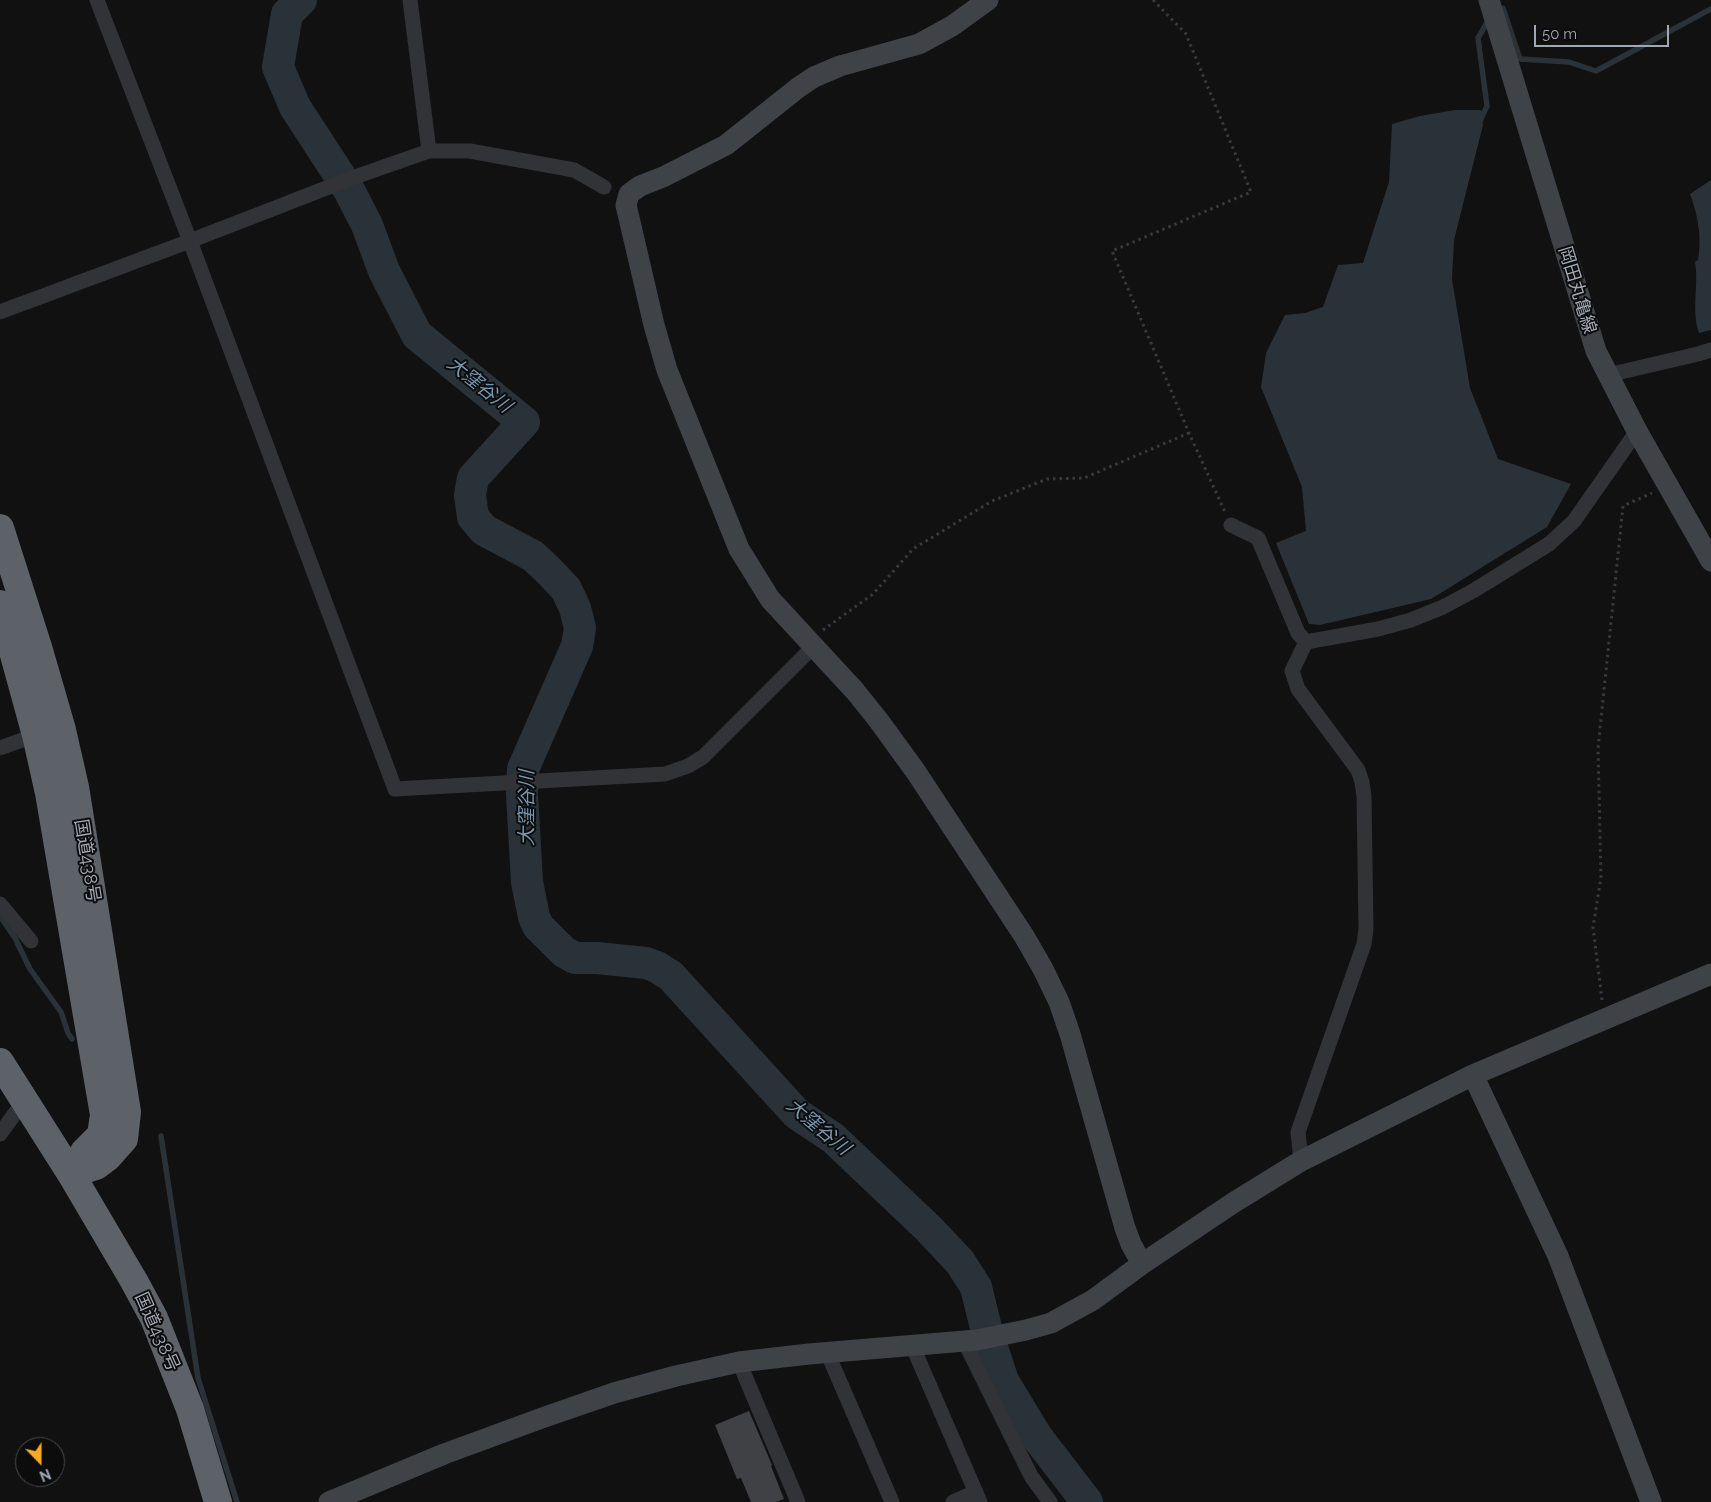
<!DOCTYPE html>
<meta charset="utf-8">
<style>
body{margin:0}
#map{position:relative;width:1711px;height:1502px;overflow:hidden;background:#111112;font-family:Raleway,sans-serif}
canvas{display:block}
.north{position:absolute;left:15px;top:1437px;width:50px;height:50px;box-sizing:border-box;background:#0c0c0d;border:1px solid #484a50;border-radius:50%;rotate:158deg;font-size:14px;font-weight:700;line-height:20px;text-align:center;color:#a1a7b4}
.north::after{content:'';display:block;margin:auto;width:18px;height:22px;background:#f8ab23;clip-path:polygon(50% 0,100% 100%,50% 72%,0 100%)}
.scale{position:absolute;left:1534px;top:25px;width:135px;height:22px;box-sizing:border-box;border:2px solid #a1a7b4;border-top:0;padding-left:6px;font-size:15px;line-height:18px;white-space:nowrap;color:#a1a7b4;-webkit-text-stroke:4px #0c0c0d;paint-order:stroke}
</style>
<div id="map">
<canvas width="1711" height="1502"></canvas>
<div class="north">N</div>
<div class="scale">50 m</div>
</div>
<script>
const context = document.querySelector('canvas').getContext('2d');
context.lineJoin = 'round';
function paint(path, color) {
  context.fillStyle = color;
  context.fill(path, 'evenodd');
}
function stroke(path, color, width, dash) {
  context.strokeStyle = color;
  context.lineWidth = width;
  context.lineCap = dash ? 'butt' : 'round';
  context.setLineDash(dash || []);
  context.stroke(path);
}
function drawText(font, color, halo, rows, align = 'center') {
  context.font = font + ' Raleway,"Noto Sans JP",sans-serif';
  context.lineWidth = 4;
  context.setLineDash([]);
  context.textBaseline = 'middle';
  context.strokeStyle = halo;
  context.fillStyle = color;
  for (const [text, x, y, turn = 0] of rows) {
    context.save();
    context.translate(x, y);
    context.rotate((+turn || 0) * Math.PI / 180);
    context.textAlign = isNaN(turn) ? turn : align;
    if (halo) context.strokeText(text, 0, 0);
    context.fillText(text, 0, 0);
    context.restore();
  }
}
paint(new Path2D(`
 M1455,110H1481L1483,125L1454,240L1452,279L1470,388L1498,459L1571,484L1547,527L1431,599L1320,625L1309,624L1276,543L1306,531L1302,487L1261,387L1266,353L1285,315L1305,313L1323,307L1338,265L1363,263L1389,182L1392,124L1420,116Z
 M1711,180V330L1699,333C1691,311 1699,285 1695,262L1698,260C1702,237 1698,216 1690,194Z`), '#293238');
stroke(new Path2D(`
 M1503,8L1520,59L1569,62L1596,71L1711,9
 M1480,121L1487,106L1478,38L1488,21
 M0,916L15,938L30,969L61,1012L68,1033L72,1039
 M161,1136L198,1378L237,1502`), '#293238', 5.5);
stroke(new Path2D(`
 M301,0L287,14L278,67L295,107L349,190L367,225L384,271L417,335L524,422L473,478L470,495L473,517L484,530L533,556L547,569L566,589L575,608L580,628L577,646L523,769L522,794L527,882L534,917L538,926L564,952L575,958H597L646,963L657,967L671,976L797,1114L833,1138L929,1229L960,1262L976,1287L987,1332L1003,1381L1037,1437L1087,1502`), '#293238', 32);
paint(new Path2D(`
 M749,1411L772,1465L771,1466L784,1499L776,1502H751L741,1478L737,1479L715,1425Z`), '#3f4145');
stroke(new Path2D(`
 M1153,0L1186,34L1251,192L1112,251L1189,433L1225,512
 M823,630L873,594L913,549L992,501L1047,479L1084,478L1189,433
 M1602,1000L1593,927L1601,878L1598,748L1623,506L1652,493`), '#373a3e', 3, [2.5, 4]);
stroke(new Path2D(`
 M97,0L190,241L395,789L665,774L688,766L703,757L814,646
 M410,0L429,151
 M0,312L190,241L352,178L429,151H470L574,170L604,187
 M1608,375L1698,354L1711,350
 M1231,525L1258,538L1298,633L1306,642
 M1306,642L1378,629L1411,620L1443,607L1473,591L1549,544L1574,521L1637,431
 M0,748L36,735
 M0,904L31,941
 M0,1134L24,1101
 M1301,1161L1298,1132L1364,944L1366,929L1364,796L1362,782L1358,770L1298,689L1292,671L1306,642
 M964,1341L1031,1476L1050,1502
 M912,1345L980,1502
 M827,1352L892,1502
 M739,1362L798,1502
 M953,1502L976,1492`), '#313337', 15);
stroke(new Path2D(`
 M988,0L952,26L919,44L840,66L814,77L799,87L726,145L663,177L640,186L629,194L626,205L654,325L667,370L739,549L770,599L855,691L879,721L916,772L1024,936L1043,969L1059,1002L1070,1034L1125,1228L1131,1244L1142,1264
 M1489,0L1596,351L1637,431L1711,561
 M1473,1075L1558,1256L1651,1502
 M329,1502L444,1454L542,1418L614,1393L676,1376L739,1362L809,1354L977,1340L1026,1330L1051,1323L1093,1300L1142,1264L1233,1203L1301,1161L1473,1075L1711,974`), '#3f4247', 21);
stroke(new Path2D(`
 M0,528L38,647L62,730L75,787L127,1112L124,1139L108,1157L96,1166L71,1174
 M0,604L36,735L49,793L104,1115L101,1135L84,1152L71,1174
 M0,1062L71,1174L134,1281L154,1318L190,1409L218,1502`), '#5d6168', 28);
drawText('18px', '#a1a7b4', '#0c0c0d', [
 ["岡田丸亀線",1577,290,73],
 ["国道438号",87,861,81],
 ["国道438号",157,1332,66]
]);
drawText('italic 19px', '#7697b1', '#0c0c0d', [
 ["大窪谷川",479,385,39],
 ["大窪谷川",527,808,-90],
 ["大窪谷川",818,1127,40]
]);
</script>
